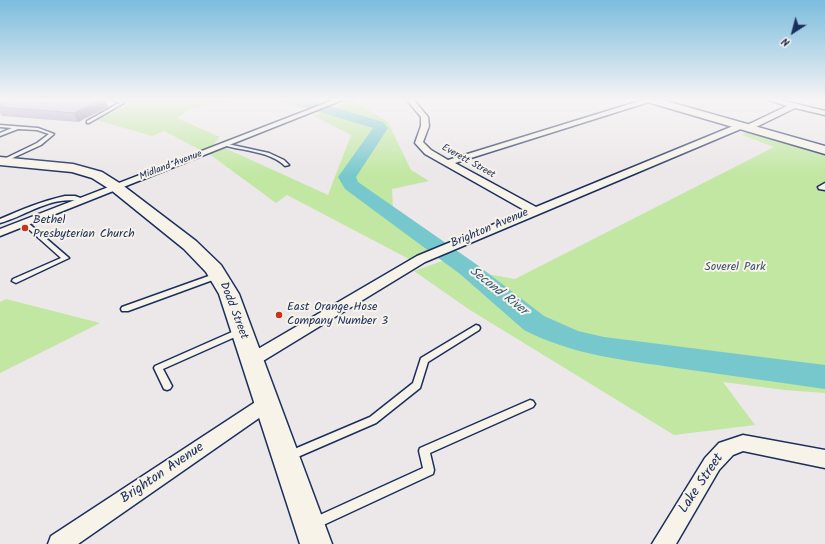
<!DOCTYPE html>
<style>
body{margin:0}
#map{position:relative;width:825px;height:544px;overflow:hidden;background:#ece7e8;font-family:Kalam,sans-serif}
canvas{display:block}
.north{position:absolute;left:773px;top:12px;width:40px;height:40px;-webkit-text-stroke:3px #f7f3e8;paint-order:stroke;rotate:216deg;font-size:11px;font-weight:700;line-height:16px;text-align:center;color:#1b2f5e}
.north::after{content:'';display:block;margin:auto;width:14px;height:18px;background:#1b2f5e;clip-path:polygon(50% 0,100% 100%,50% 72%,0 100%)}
</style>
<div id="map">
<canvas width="825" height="544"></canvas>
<div class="north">N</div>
</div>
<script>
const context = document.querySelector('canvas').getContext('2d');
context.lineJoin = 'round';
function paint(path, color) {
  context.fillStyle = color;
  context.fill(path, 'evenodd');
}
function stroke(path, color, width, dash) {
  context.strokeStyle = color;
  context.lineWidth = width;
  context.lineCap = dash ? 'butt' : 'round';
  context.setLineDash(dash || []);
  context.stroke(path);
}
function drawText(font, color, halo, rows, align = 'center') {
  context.font = font + ' Kalam,sans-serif';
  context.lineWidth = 4;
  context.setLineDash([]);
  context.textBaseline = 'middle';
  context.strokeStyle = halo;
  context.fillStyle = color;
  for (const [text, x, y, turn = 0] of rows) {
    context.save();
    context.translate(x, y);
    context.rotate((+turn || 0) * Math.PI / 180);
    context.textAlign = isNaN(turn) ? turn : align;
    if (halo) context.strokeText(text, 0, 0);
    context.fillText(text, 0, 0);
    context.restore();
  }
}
paint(new Path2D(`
 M121,99H288L311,105L301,109L279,102L265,100L219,103L190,109L177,118L220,137L214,143L328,195L351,135L314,116L352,100L388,122L411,170L429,181L392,189L393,209L445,246L411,260L287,195L276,203L212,156L164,131L152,136L96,120L130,105Z
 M746,132L825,155V393L785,390L723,382L755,425L674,435L470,310L414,271L454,257L481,273L515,279L774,147L742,135Z
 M6,299L100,323L0,373V302Z`), '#c1e7a2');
paint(new Path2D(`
 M0,99H19L18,102L0,106Z
 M286,99H306L383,122L388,128L356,177L358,182L476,264L544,316L578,331L604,337L825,365V389C776,382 726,375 677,368C624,360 572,355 524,330L460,274L345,189L338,177L373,128L287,102Z`), '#77c8cd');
const lane = new Path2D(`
 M112,99H117L124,103L89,123H87V121L119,103Z
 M0,125L38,128L54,134L41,145L4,162H2V160L37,143L49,134L37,130L18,129L0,136V133L12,128L0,127Z
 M223,143L269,153L284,160L289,165L285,166C270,151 243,151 223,145Z
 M65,196H75L86,200L83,202C53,194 28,215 0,223V219C21,210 42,201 65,196Z
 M25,221L27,222L69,258L16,283L12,281L13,279L61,258L23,224L22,223Z
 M217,273H219L223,275L221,277L128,311H122L121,309L122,307Z
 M476,325L479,326L480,328L479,330L428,362L420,388L376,423L293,459L289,461L285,459L284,456L285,453L370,417L413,383L421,358Z
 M241,328L244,329L245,331L244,333L163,369L172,386L170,389L167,390L164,389L154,368L155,366Z
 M530,400L533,401L535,404L533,407L430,453L434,470L433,474L319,527L315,529L311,527L309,523L311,519L423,468L419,451L420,448Z`);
const street = new Path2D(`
 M336,99H345L0,236V229Z
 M406,99H413L428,117L429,126L423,142L431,150L448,160L646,99H653L652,101L455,163L536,207L738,124L745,126L787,106L765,99H777L825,111V115L795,108L750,130L743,128L425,262L258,364L252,366L246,364L244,360L246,356L417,256L526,211L425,154L415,143L421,126V117Z
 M825,183V190L819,189L818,187Z
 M266,397L272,399L275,404L272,409L78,544H48L51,536L260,399Z
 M743,435L825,450V468L743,451L733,455L719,470L676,544H652L705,458L719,443Z`);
const secondary = new Path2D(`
 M643,99H659L825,146V154L644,101Z
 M0,157L73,164L102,172L121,184L196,241L221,265L239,294L332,544H300L219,294L206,272L184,249L111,190L92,178L72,172L0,165Z`);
stroke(lane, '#1b2f5e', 3);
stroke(street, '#1b2f5e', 3);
stroke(secondary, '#1b2f5e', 3);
paint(lane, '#f7f3e8');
paint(street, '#f7f3e8');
paint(secondary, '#f7f3e8');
paint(new Path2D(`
 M46,99H105L108,107L78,122L2,116L0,113V107Z`), '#a69fc9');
paint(new Path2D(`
 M102,99H105L108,107L78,122L74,113Z`), '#8782a4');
const building = new Path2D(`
 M17,99L44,100L46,99H102L74,113L0,107V105Z`);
paint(building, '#c1b9ea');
stroke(building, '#8782a4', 1);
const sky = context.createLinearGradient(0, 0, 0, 175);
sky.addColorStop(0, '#7bbcdd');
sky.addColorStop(0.57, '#f6f4f5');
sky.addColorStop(1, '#f6f4f500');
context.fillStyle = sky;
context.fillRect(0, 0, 825, 175);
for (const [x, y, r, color] of [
 [25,228,4,"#c8321e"],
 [279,315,4,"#c8321e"]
]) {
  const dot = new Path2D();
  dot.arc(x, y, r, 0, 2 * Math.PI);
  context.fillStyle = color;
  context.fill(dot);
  stroke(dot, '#f7f3e8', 1.5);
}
drawText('10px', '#1b2f5e', '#f7f3e8', [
 ["Everett Street",468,162,29],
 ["Midland Avenue",171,166,-21]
]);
drawText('12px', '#1b2f5e', '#f7f3e8', [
 ["Bethel",33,221],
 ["Presbyterian Church",33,235],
 ["East Orange Hose",287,308],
 ["Company Number 3",287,322]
], 'left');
drawText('12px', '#1b2f5e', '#f7f3e8', [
 ["Brighton Avenue",490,229,-23],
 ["Dodd Street",233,311,69]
]);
drawText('12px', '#3c546c', '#f7f3e8', [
 ["Soverel Park",735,268]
]);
drawText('italic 13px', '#32557a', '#f7f3e8', [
 ["Second River",498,292,38]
]);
drawText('14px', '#1b2f5e', '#f7f3e8', [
 ["Brighton Avenue",163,474,-34],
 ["Lake Street",702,484,-56]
]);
</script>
